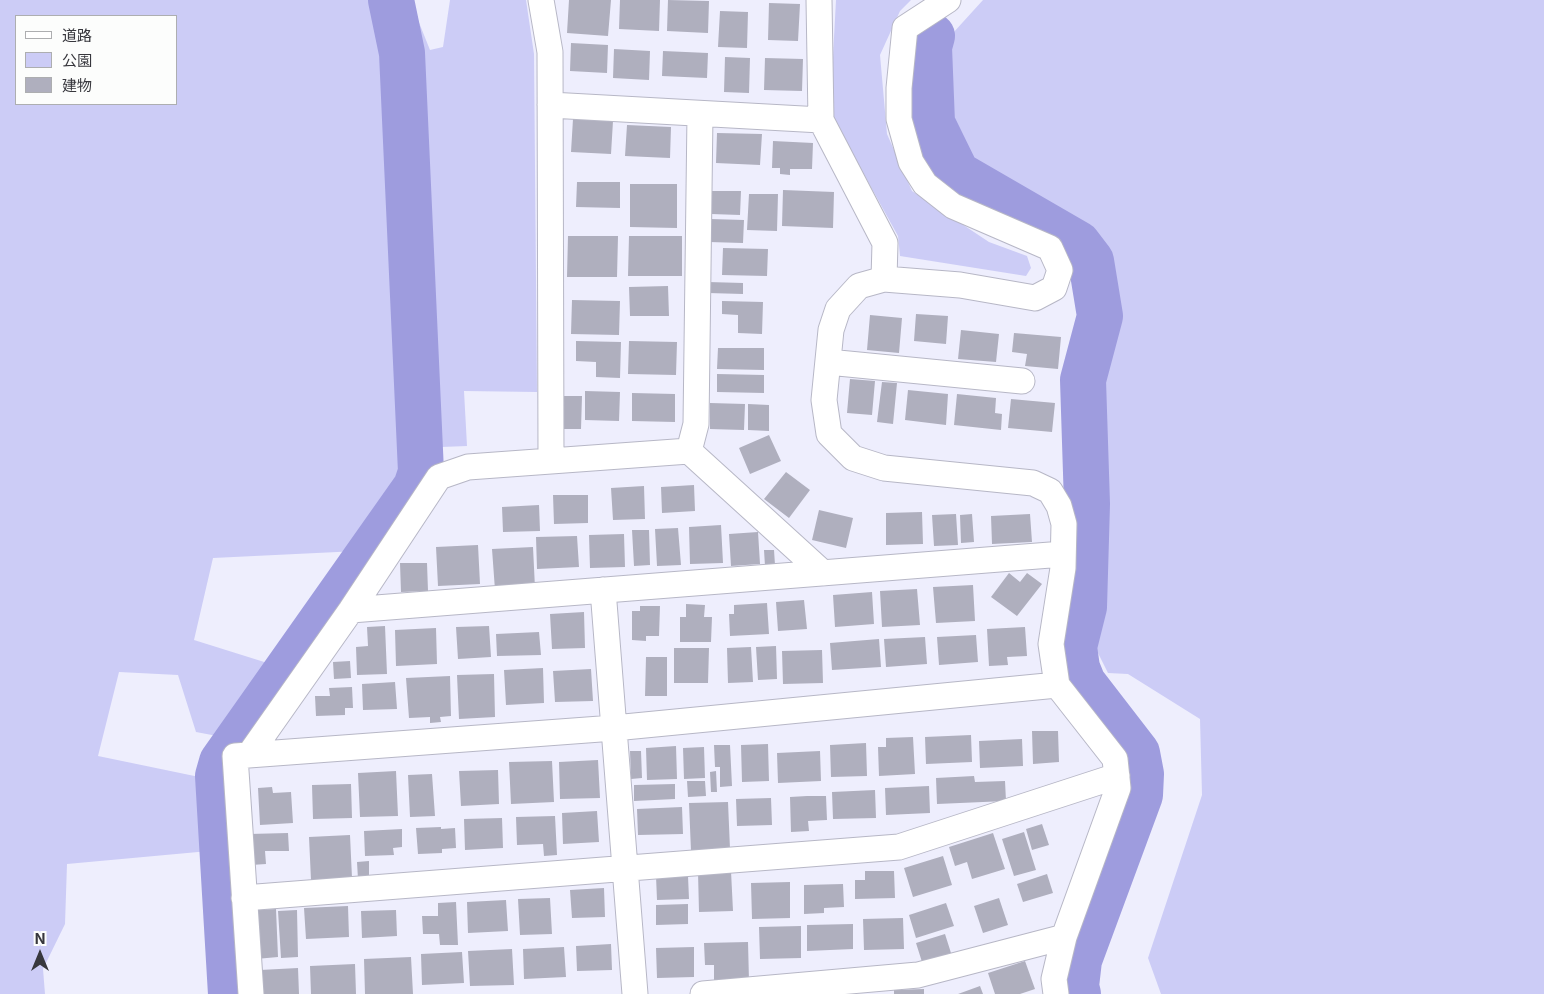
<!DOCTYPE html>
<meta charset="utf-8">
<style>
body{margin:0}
#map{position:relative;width:1544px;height:994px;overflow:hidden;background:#eeeefd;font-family:Inter,"Noto Sans JP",sans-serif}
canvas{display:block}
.legend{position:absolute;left:15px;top:15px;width:162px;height:90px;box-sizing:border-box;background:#fcfdfc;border:1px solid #adaeb0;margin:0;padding:6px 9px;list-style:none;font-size:15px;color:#37373d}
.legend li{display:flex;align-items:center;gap:10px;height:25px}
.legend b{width:25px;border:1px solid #adaeb0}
.north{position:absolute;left:15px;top:929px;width:50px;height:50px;-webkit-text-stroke:4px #fcfdfc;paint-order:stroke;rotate:0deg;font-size:14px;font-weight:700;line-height:20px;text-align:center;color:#37373d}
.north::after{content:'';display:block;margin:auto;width:18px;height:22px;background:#37373d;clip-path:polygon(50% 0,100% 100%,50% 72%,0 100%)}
</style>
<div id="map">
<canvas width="1544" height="994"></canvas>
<ul class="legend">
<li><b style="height:6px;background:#fff"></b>道路</li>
<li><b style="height:14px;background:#ccccf6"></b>公園</li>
<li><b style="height:14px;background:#afafbe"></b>建物</li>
</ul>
<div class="north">N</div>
</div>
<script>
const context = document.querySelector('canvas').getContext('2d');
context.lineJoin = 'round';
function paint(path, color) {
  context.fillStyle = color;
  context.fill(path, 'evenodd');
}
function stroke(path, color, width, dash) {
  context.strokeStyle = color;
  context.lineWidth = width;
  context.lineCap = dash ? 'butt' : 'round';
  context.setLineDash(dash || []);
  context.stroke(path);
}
paint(new Path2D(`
 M0,0H410L430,50L443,47L450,0H526L534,54L537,392L464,391L467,446L416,448L358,551L213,558L194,640L277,666L242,733L233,739L196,732L178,675L119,672L98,756L209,779V851L67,864L65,924L43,969L45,994H0ZM16,16H176V104H16Z
 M836,0H911L900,11L880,55L887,134L912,191L989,242L1027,256L1031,268L1026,276L900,256L898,236L830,113Z
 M983,0H1544V994H1161L1148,958L1202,795L1200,719L1128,674L1108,673L1095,647L1086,596L1093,476L1086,371L1100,297L1086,240L937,157L924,131V101L943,44Z`), '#ccccf6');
stroke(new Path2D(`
 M932,36L929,47L932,123L957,174L1078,244L1091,261L1100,316L1083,380L1087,504L1084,607L1074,647L1077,668L1083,683L1137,753L1141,774L1140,795L1079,960L1076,986L1078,994
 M231,994L218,776L222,762L416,487L421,472L402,53L391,0`), '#9e9cde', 46);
paint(new Path2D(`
 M569,0H611L608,36L567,33Z
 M620,0H660L659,31L619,29Z
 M668,0L709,1L708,33L667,31Z
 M769,3L800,4L798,41L768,40Z
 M720,11L748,12L747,48L718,47Z
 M571,43L608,45L607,73L570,71Z
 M614,49L650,51L649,80L613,78Z
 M663,51L708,53L707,78L662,76Z
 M725,57L750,58L749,93L724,92Z
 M765,58L803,59L802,91L764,90Z
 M573,119L613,121L611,154L571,152Z
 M627,125L671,127L670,158L625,156Z
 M717,133L762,134L760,165L716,163Z
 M773,141L813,143L812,169H790V175L780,174V168H772Z
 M577,182H620V208L576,207Z
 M630,184H677V228L630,227Z
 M783,190L834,192L833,228L782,226Z
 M712,191H741L740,215L711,214Z
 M749,194H778L777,231L747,230Z
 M710,219L744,220L743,243L709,242Z
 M568,236H618L617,277H567Z
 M629,236H682V276H628Z
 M723,248L768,249L767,276L722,275Z
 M708,282L743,283V294L708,293Z
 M668,286L669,316H630L629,287Z
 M572,300L620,301L619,335L571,334Z
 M722,301L763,302L762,334L738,333V315L722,314Z
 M916,314L948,316L946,344L914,341Z
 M870,315L902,318L899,353L867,350Z
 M961,330L999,334L996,362L958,359Z
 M1014,333L1061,337L1058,369L1025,366L1027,354L1012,352Z
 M576,341L621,342L620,378L596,377V362L576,361Z
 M629,341L677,342L676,375L628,374Z
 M718,348H764V370L717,369Z
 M717,374L764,375V393L717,392Z
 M850,379L875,381L872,415L847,413Z
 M882,382L897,383L893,424L877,422Z
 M908,390L948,394L946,425L905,420Z
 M585,391L620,392L619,421L585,420Z
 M632,393L675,394V422L632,421Z
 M957,394L996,398L995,413L1002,414L1001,430L954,425Z
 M564,396H582L581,429H564Z
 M1011,399L1055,403L1052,432L1008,428Z
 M710,403L745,404L744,430L710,429Z
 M748,404L769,405V431L748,430Z
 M769,435L781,461L750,474L739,448Z
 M786,472L810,490L789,518L764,499Z
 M694,485L695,511L662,513L661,487Z
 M644,486L645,519L613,520L611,488Z
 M553,495H588V523L554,524Z
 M539,505L540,531L503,532L502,507Z
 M819,510L853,518L846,548L812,540Z
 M922,512L923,544L886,545V513Z
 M956,514L958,545L934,546L932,515Z
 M972,514L974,542L961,543L960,515Z
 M1030,514L1032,542L992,544L991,516Z
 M721,525L723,563L690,564L689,527Z
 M678,528L681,565L657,566L655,529Z
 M632,530H649L650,565L634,566Z
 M758,532L760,564L731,566L729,534Z
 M624,534L625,567L590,568L589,535Z
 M577,536L579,567L537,569L536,537Z
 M478,545L480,584L438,586L436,547Z
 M533,547L535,588L495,590L492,549Z
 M764,550H774L775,565L765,566Z
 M400,563H427L428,591L401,592Z
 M1009,573L1020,582L1027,573L1042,584L1017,616L991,597Z
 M973,585L975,621L936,623L933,587Z
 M917,589L920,625L882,627L880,591Z
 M872,592L874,624L835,627L833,595Z
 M804,600L807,629L778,631L776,602Z
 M767,603L769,634L730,636L729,614H734V605Z
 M686,604L705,605L704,617H712L711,642H680V617H686Z
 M640,606H660L659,636H646V641L632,640V611H640Z
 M584,612L585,648L552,649L550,614Z
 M385,626L387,674L357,675L356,647L368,646L367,627Z
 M489,626L491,657L458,659L456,627Z
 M1025,627L1027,656L1007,657L1008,665L989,666L987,629Z
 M436,628L437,664L396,666L395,630Z
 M539,632L541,655L497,656L496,634Z
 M976,635L978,662L939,665L937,637Z
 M925,637L927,664L886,667L884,639Z
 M879,639L881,667L832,670L830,643Z
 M776,646L777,679L758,680L756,647Z
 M751,647L753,682L728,683L727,648Z
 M674,648H709L708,683H674Z
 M822,650L823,683L783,684L782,651Z
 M646,657H667V696H645Z
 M350,661L351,678L334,679L333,662Z
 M543,668L544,703L506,705L504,670Z
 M591,669L593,701L555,702L553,671Z
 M494,674L495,717L459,719L457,675Z
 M450,676L451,716L440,717L441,722L430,723V717L409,718L406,678Z
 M395,682L397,709L363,710L362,684Z
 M352,687L353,708H345V715L316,716L315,696H330L329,688Z
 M1032,731H1058L1059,762L1033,764Z
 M971,735L972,762L926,764L925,737Z
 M913,737L915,774L879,776L878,747H886V738Z
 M1022,739L1023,766L980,768L979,741Z
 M866,743L867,776L831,777L830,745Z
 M768,744L769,781L742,782L741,745Z
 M714,745H730L732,786L720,787V767H715Z
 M676,746L677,779L647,780L646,748Z
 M704,747L705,778L684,779L683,748Z
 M630,751H641L642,778L631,779Z
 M820,751L821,781L778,783L777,753Z
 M598,760L600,798L560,799L559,762Z
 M552,761L554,802L511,804L509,762Z
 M498,770L499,804L461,806L459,771Z
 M396,771L398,816L360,817L358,773Z
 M716,771L717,792H711L710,772Z
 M432,774L435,816L410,817L408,775Z
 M974,776L975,782L1005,781L1006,801L937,804L936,778Z
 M687,781H705L706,796L688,797Z
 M351,784L352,818L313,819L312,785Z
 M675,784V799L634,801V785Z
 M929,786L930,813L886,815L885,788Z
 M272,787L273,793L291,792L293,823L260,825L258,788Z
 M875,790L876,818L833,819L832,792Z
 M807,796H826L827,820L808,821L809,831L791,832L790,797Z
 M771,798L772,825L737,826L736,799Z
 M728,802L730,849L691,851L689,803Z
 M682,807L683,834L638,835L637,809Z
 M597,811L599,842L563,844L562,813Z
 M555,816L557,855L544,856L543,844L517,845L516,817Z
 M502,818L503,848L465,850L464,819Z
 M1042,824L1049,845L1032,850L1026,829Z
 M441,827V829L455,828L456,848L442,849V853L418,854L416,828Z
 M402,829V847L393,848L394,855L365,856L364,831Z
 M1024,832L1036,870L1014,876L1002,839Z
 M288,833L289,851H265L266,864L251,865L249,834Z
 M993,833L1005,869L972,879L967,862L955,866L949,847Z
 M350,835L352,878L311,880L309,837Z
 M943,856L952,885L913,897L904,868Z
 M369,861V878L358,879L357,862Z
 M731,871L733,911L699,912L698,872Z
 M865,871H894L895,898L855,899V880H865Z
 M1047,874L1053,893L1023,902L1017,884Z
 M656,876H688L689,899L657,900Z
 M790,882V918L752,919L751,883Z
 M843,884L844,907L824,908V913L804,914V885Z
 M604,888L605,917L572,918L570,890Z
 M550,898L552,934L520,935L518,899Z
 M999,898L1008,925L983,933L974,906Z
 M506,900L508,931L468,933L467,902Z
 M456,902L458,945H440L439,934H423L422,916H438V903Z
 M946,903L954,926L916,938L909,915Z
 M688,904V924L656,925V905Z
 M348,906L349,937L306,939L304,908Z
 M276,909L278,957L256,959L254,910Z
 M297,910L298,957L281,958L278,911Z
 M396,910L397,936L362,938L361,911Z
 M903,918L904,949L864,950L863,919Z
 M853,924V949L807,951V925Z
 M801,926V958L760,959L759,927Z
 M945,934L951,953L922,962L916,943Z
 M748,942L749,981L714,982V965H705L704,943Z
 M611,944L612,970L577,971L576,946Z
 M564,947L566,977L524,979L523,949Z
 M694,947V977L657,978L656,948Z
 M512,949L514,985L470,986L468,951Z
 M462,952L464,983L422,985L421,954Z
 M411,957L413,994H365L364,959Z
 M1025,961L1035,989L1020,994H995L988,973Z
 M355,964L356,994H311L310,966Z
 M298,968L299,994H261L260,970Z
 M980,986L983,994H958Z
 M924,989V994H894V990Z`), '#afafbe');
const street = new Path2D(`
 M541,0L550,52L551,461
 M819,0L821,120L885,243L884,279
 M948,0L905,28L899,88V119L911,162L925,184L953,206L1050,248L1060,270L1054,288L1035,298L960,285L884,279L859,286L838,309L831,330L824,400L829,434L853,458L884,468L1033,483L1050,491L1059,506L1064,524L1063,568L1051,644L1057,685L1115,759L1118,788L1064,937L1054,979L1056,994
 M550,105L821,120
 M828,362L1022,381
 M689,451L696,424L700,114
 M603,590L635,994
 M351,610L1063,554
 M249,755L351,610L439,477L468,467L689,451L823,573
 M244,898L899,847L1117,776
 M251,994L235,756L614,728L1057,685
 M703,994L918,975L1064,937`);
stroke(street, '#b7b7c6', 27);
stroke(street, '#fff', 25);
</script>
